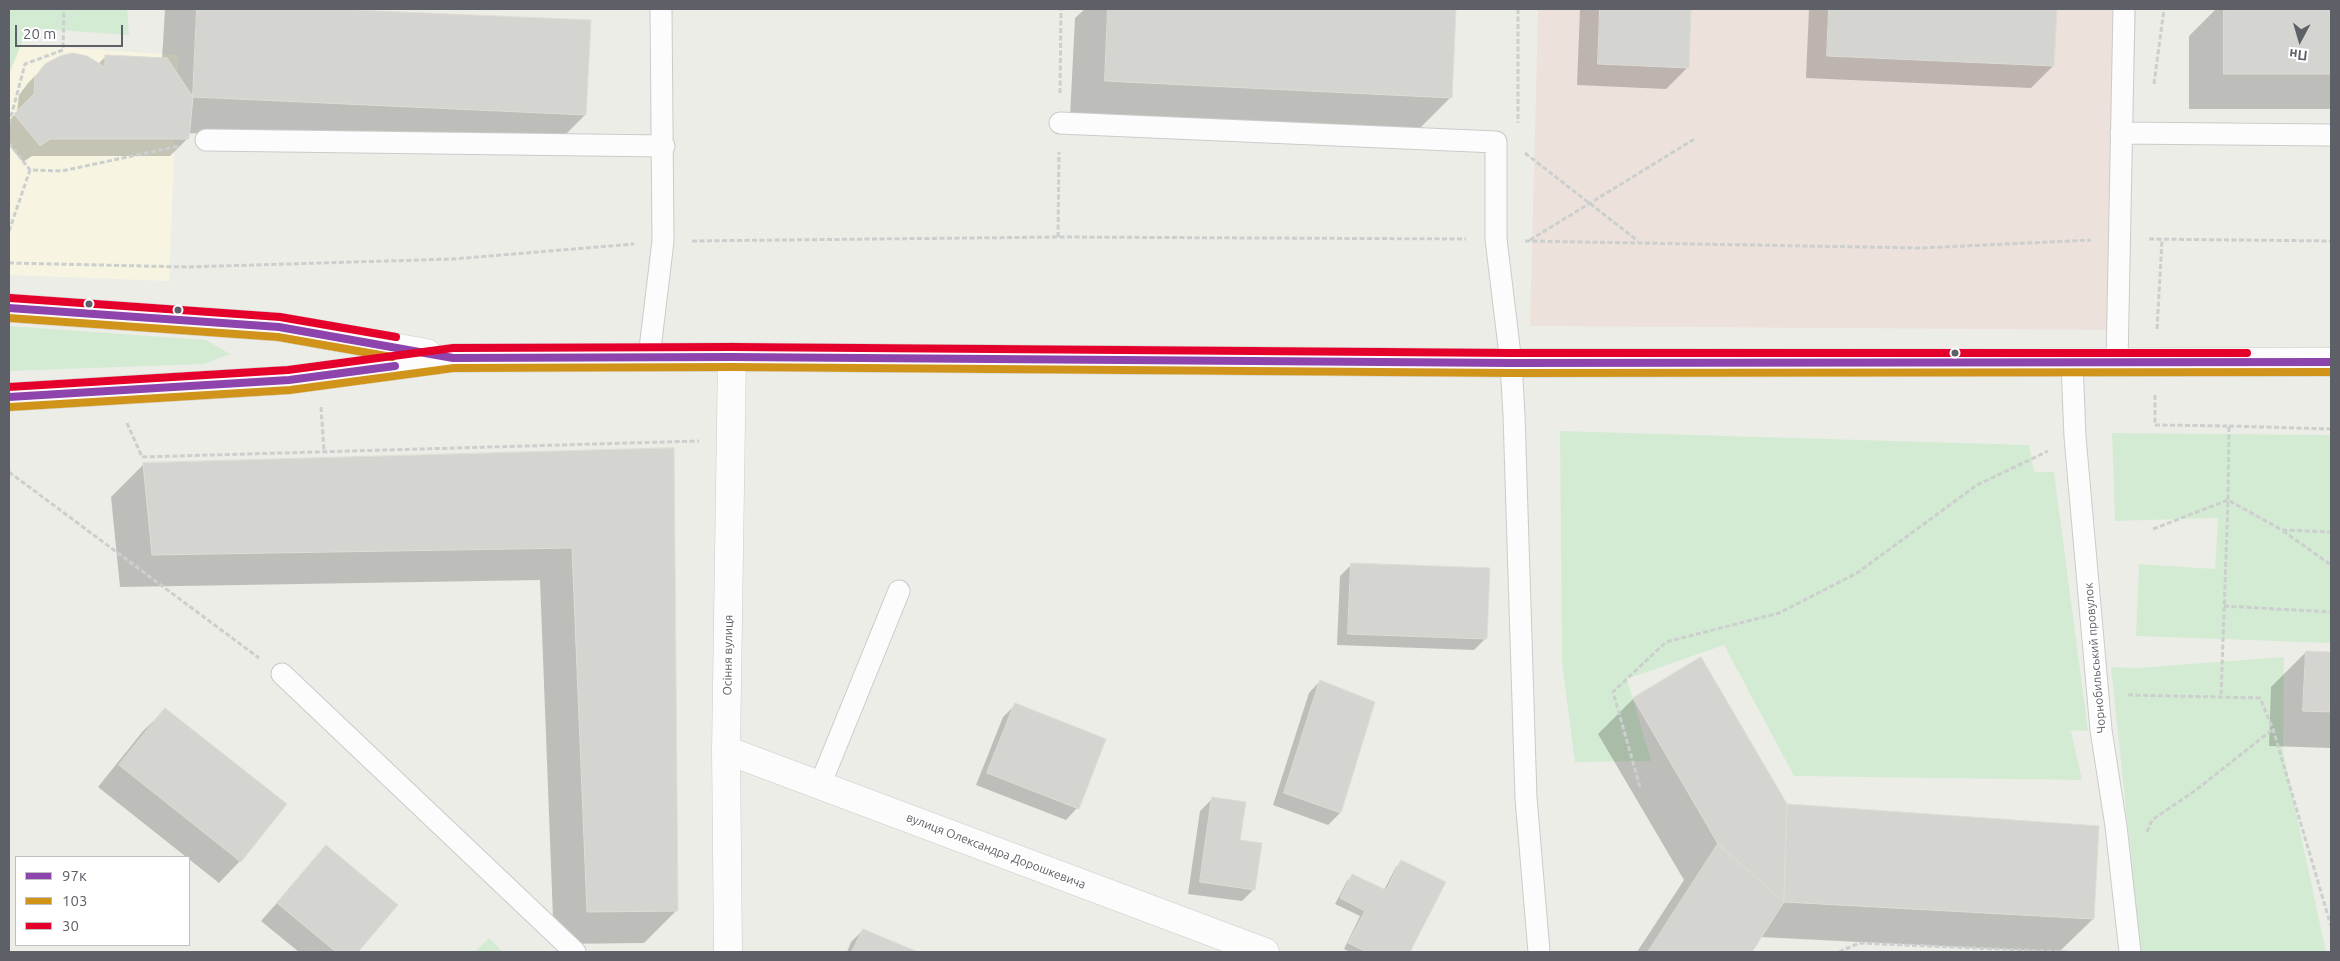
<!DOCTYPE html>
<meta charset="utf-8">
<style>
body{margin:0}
#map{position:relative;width:2340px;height:961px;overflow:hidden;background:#edede8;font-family:Ubuntu,sans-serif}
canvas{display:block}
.frame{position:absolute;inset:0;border:10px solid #5d6067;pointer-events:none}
.legend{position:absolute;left:15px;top:856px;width:175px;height:90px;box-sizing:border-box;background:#fff;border:1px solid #bebfc2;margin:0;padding:6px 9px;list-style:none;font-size:15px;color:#5d6067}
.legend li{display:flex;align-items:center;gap:10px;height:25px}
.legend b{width:25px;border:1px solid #bebfc2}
.north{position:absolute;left:2275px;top:15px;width:50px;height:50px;-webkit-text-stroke:4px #fff;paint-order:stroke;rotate:186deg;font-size:14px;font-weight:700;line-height:20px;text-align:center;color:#5d6067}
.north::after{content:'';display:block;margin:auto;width:18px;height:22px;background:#5d6067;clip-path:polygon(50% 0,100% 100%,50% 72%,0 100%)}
.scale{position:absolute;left:15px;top:25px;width:108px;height:22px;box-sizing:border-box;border:2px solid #5d6067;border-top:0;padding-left:6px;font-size:15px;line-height:18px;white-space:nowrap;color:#5d6067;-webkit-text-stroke:4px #fff;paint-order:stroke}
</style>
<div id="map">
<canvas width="2340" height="961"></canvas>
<div class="frame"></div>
<ul class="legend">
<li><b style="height:6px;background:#8e44ad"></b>97к</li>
<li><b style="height:6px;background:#d0941a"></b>103</li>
<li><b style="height:6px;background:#e4002b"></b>30</li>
</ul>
<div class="north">Пн</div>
<div class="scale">20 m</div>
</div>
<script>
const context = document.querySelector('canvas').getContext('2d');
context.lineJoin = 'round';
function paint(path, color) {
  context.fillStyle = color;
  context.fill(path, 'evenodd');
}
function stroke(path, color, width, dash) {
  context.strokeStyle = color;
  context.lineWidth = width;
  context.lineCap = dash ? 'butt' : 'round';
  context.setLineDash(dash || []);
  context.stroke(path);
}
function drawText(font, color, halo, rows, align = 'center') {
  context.font = font + ' Ubuntu,sans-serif';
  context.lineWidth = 4.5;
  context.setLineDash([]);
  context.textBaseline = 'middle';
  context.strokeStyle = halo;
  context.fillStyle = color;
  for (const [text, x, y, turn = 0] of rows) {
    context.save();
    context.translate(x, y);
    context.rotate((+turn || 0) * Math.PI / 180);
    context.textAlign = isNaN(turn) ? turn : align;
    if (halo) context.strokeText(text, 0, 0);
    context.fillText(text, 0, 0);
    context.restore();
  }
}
paint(new Path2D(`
 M9,44L178,55L169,281L9,275Z`), '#f7f4e1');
paint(new Path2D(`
 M1538,9H2136L2127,330L1530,326Z`), '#ede1dc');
paint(new Path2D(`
 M9,9H127L129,35L28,28L9,74Z
 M9,326L206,340L230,354L204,364L9,371Z
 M1560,431L2029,445L2034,472H2054L2088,731L2066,730L2071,731L2082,780L1794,776L1724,645L1627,679L1651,761L1575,762L1562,664Z
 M2112,433L2331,435V643L2136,636L2139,564L2215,569L2218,518L2115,521Z
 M2284,657L2283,752L2326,952H2135L2131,856L2111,667L2137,668Z
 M489,938L503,952H475Z`), '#d4ebd3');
paint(new Path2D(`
 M165,9H309L589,22L585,115L550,150L188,133V138L170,156H32L23,162L9,145V121L17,112L19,95L28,83L46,65L98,64L106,56L162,59Z
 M1085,9H1455L1451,97L1416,132L1070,116L1075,18Z
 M1580,9H1690L1687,68L1666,89L1577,85Z
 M1809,9H2055L2053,66L2031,88L1806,78Z
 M2216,9H2331V109H2189V36Z
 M673,449L677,910L644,943L554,944L540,580L120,587L111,497L144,464Z
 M1352,564L1486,638L1474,650L1337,645L1340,576Z
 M2306,652L2331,654V748L2269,746L2271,687Z
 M1701,659L1786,805L2093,919L2059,952L1760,937L1750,952H1637L1684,880L1598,734L1633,699Z
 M1320,681L1374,703L1340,813L1328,825L1273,805L1309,693Z
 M1015,705L1077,808L1066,820L976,785L1003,717Z
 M165,710L285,805L240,861L219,883L98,787L143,731Z
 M1212,799L1239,841L1254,889L1242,901L1188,894L1200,811Z
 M326,847L396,905L356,952H299L261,921Z
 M1401,862L1444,882L1409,952H1350L1344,949L1360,916L1335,904L1347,881L1353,875L1384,890L1396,867Z
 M863,930L915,952H847L851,942Z`), '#0003');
const building = new Path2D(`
 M197,9H331L591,20L586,115L193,97Z
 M1108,9H1456L1452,98L1105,81Z
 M1600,9H1691L1689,68L1598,64Z
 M1829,9H2057L2054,66L1827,56Z
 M2224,9H2331V74H2224Z
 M73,53L87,56L105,67V55L167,58L193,97L189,139H50L40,146L14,114L34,94L35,77L45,64L60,56Z
 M674,448L678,911L587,912L572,548L152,555L143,463Z
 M1351,563L1490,568L1487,639L1348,634Z
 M2306,651L2331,652V712L2303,711Z
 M1701,657L1787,804L1784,902L1718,844L1633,698Z
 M1320,680L1375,702L1341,813L1284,793Z
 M1015,703L1106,739L1079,809L987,773Z
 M165,708L287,804L241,862L119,765Z
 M1212,797L1246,802L1240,840L1262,843L1255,890L1200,882Z
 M1787,804L2099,826L2094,919L1784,902Z
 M1718,844L1784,902L1752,952H1648Z
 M326,845L398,905L358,952H336L277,903Z
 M1401,860L1446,882L1410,952H1367L1348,943L1365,911L1340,898L1352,874L1386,890Z
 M863,929L918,952H852Z`);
paint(building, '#d4d4d1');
stroke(building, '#dddcd6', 1);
const service = new Path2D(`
 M1060,123L1496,142V239L1511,363L1514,415L1526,798L1539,952
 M2121,133L2331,135
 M206,140L664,146
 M649,357L663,241L661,9
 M2072,363L2075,437L2101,730L2116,826L2130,952
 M2117,363L2124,9
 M282,674L575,952
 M820,785L899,591`);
const minor = new Path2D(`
 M726,750L1265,952
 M728,952L726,750L732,357`);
const secondary = new Path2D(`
 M9,308L279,327L427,353
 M9,397L289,380L453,358L732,357L1511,363L2331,362`);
stroke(service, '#cacbca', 23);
stroke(minor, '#cacbca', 29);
stroke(secondary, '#cacaca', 29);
stroke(new Path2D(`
 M1518,9V123
 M2154,84L2164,9
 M1060,93L1061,9
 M9,124L25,64L63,50L64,9
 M9,143L30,170
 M1525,153L1638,241
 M9,231L30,170L62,171L179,146
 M1058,237L1059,152
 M2149,239L2331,241
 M1530,240L1696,138
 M692,241L1058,237L1466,239
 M1525,241L1921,248L2091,240
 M9,263L188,267L453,259L634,244
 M2157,329L2162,240
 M2155,395V425L2229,426L2228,500L2282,530L2331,532
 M321,407L324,451
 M127,423L142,457L699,441
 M2229,426L2331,429
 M9,472L259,658
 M2153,529L2228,500L2221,697
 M2283,531L2331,565
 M2224,606L2331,612
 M2128,695L2260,698L2273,729L2331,926
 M1640,787L1613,692L1666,642L1779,613L1789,608L1857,573L1977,485L2048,451
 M2147,832L2152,820L2196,790L2273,729
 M1839,952L1859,943L2069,952`), '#cbcfcd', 3, [5, 2.5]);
stroke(service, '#fcfcfc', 21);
stroke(minor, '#fcfcfc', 28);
stroke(secondary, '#fcfcfc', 28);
stroke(new Path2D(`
 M9,308L279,327L453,358L732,357L1511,363L2331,362
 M9,397L289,380L395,366`), '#8e44ad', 8);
stroke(new Path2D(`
 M9,318L278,337L392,357
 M10,407L290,390L454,368L732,367L1511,373L2331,372`), '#d0941a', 8);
stroke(new Path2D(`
 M10,298L280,317L396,337
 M9,387L288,370L453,348L732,347L1511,353H2247`), '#e4002b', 8);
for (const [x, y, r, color] of [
 [89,304,4.5,"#5d6067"],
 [178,310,4.5,"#5d6067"],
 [1955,353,4.5,"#5d6067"]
]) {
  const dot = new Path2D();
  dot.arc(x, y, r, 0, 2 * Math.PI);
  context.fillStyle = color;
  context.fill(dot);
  stroke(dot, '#fff', 2);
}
drawText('12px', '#5d6067', '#fff', [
 ["Осіння вулиця",728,655,-89],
 ["Чорнобильський провулок",2095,658,-95],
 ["вулиця Олександра Дорошкевича",996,851,21]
]);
</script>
